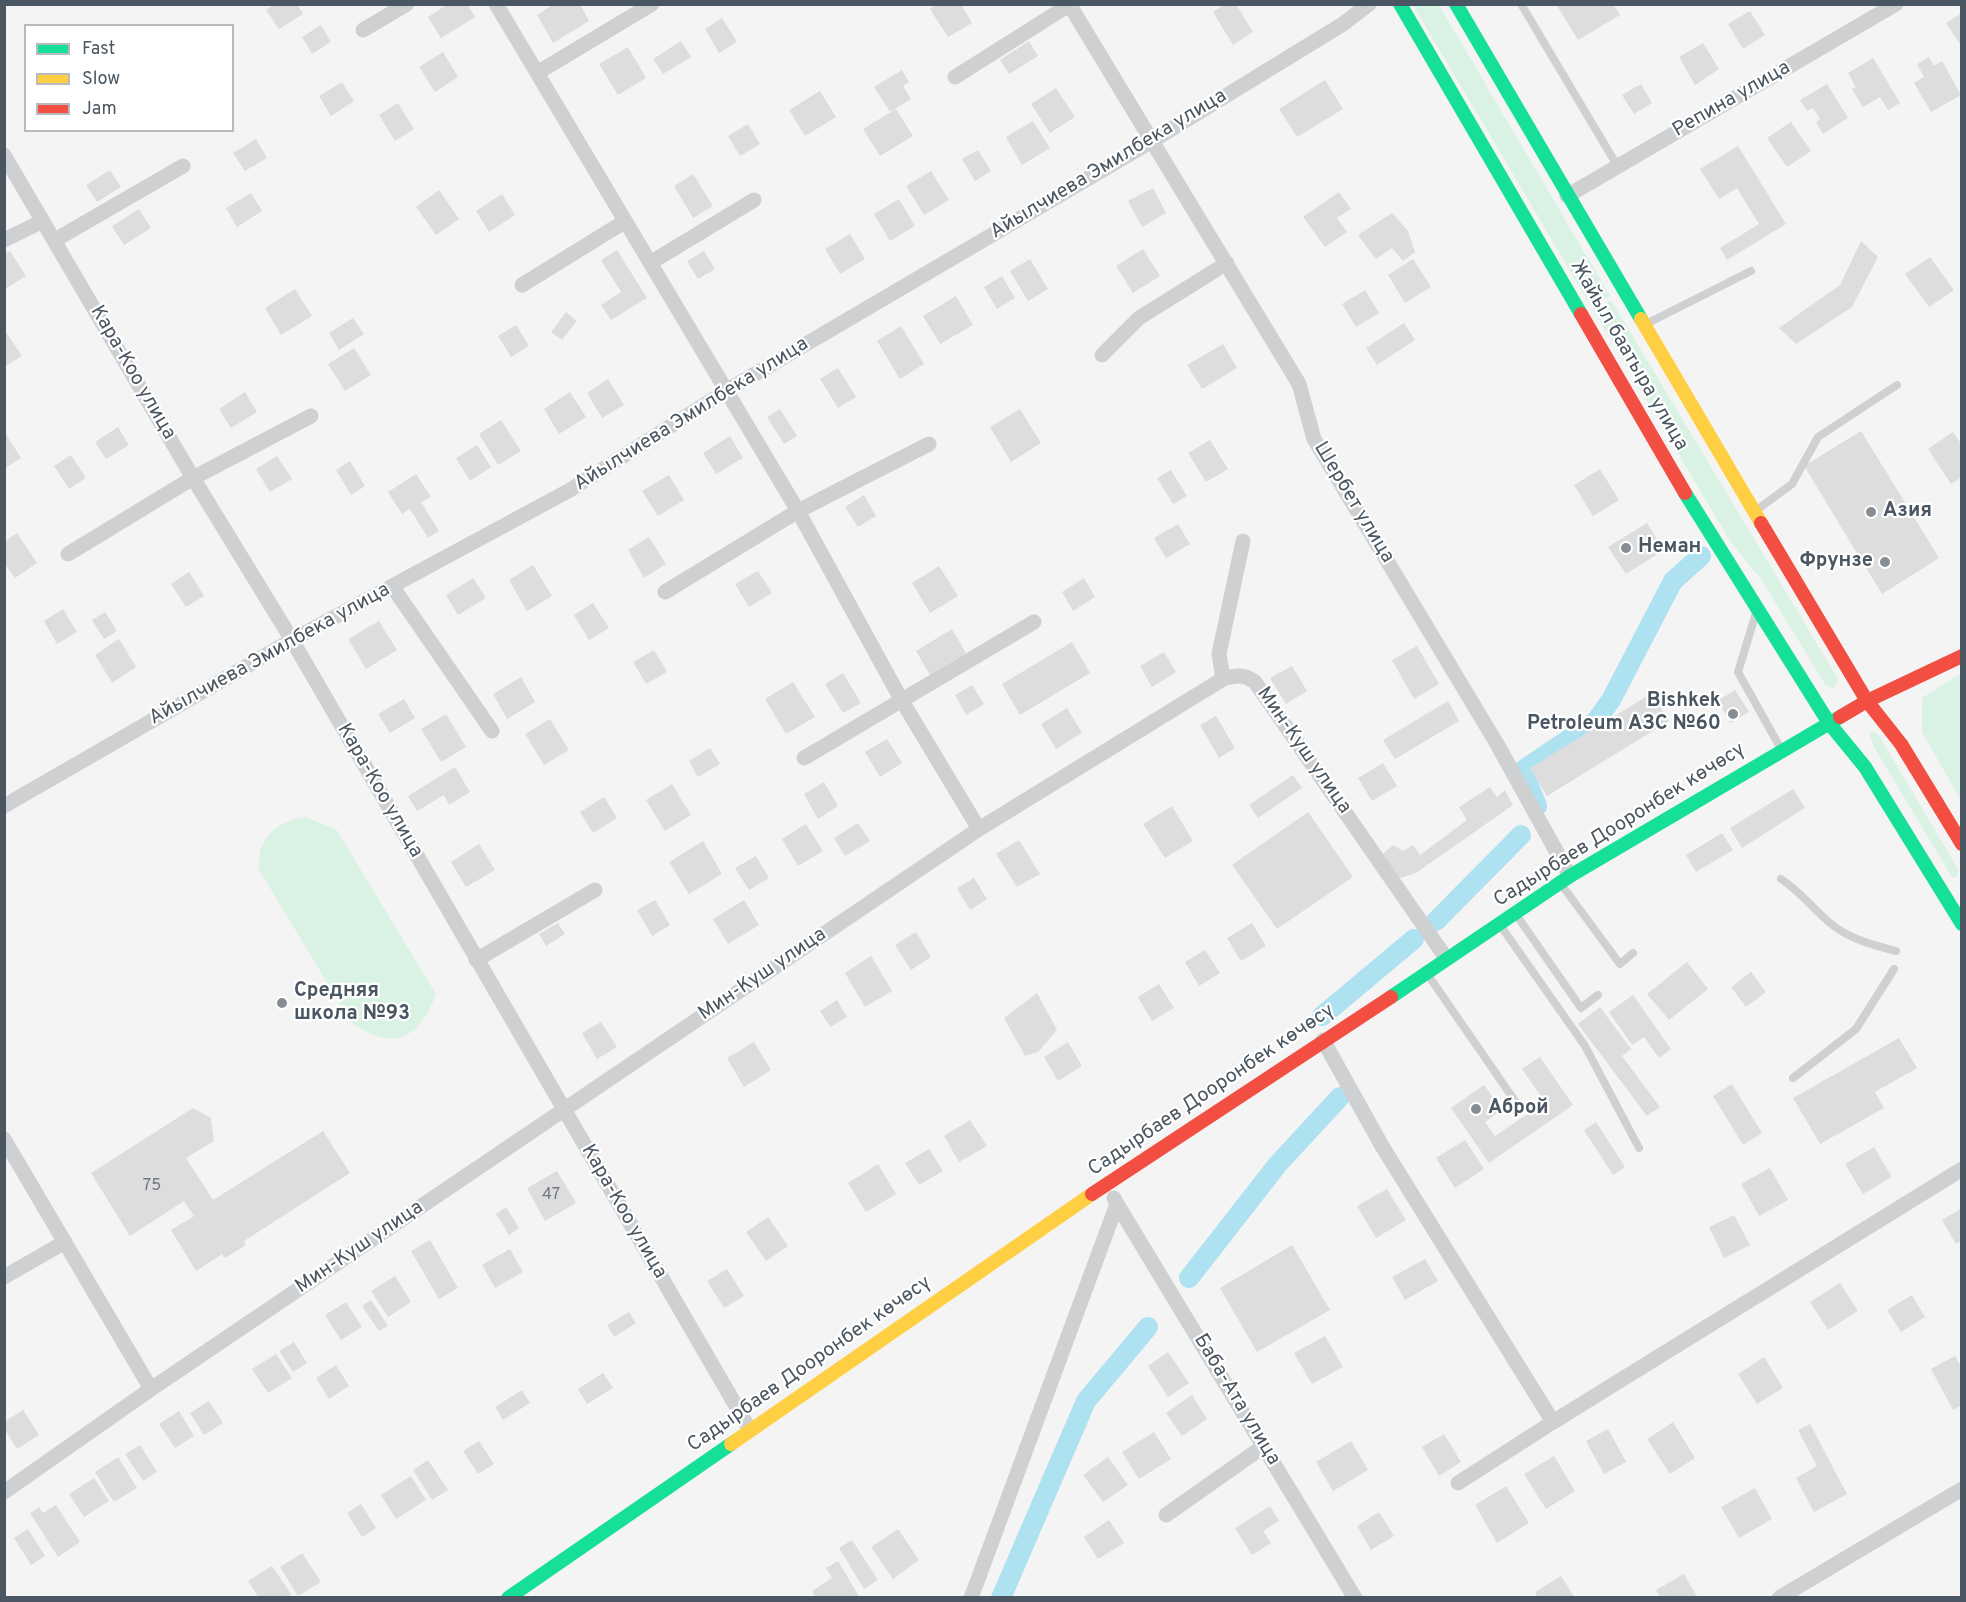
<!DOCTYPE html>
<meta charset="utf-8">
<style>
body{margin:0}
#map{position:relative;width:1966px;height:1602px;overflow:hidden;background:#f4f4f4;font-family:Overpass,sans-serif}
canvas{display:block}
.frame{position:absolute;inset:0;border:6px solid #4a5661;pointer-events:none}
.legend{position:absolute;left:24px;top:24px;width:210px;height:108px;box-sizing:border-box;background:#fff;border:2px solid #b7bbc0;margin:0;padding:8px 10px;list-style:none;font-size:18px;color:#4a5661}
.legend li{display:flex;align-items:center;gap:12px;height:30px}
.legend b{width:30px;border:2px solid #b7bbc0}
</style>
<div id="map">
<canvas width="1966" height="1602"></canvas>
<div class="frame"></div>
<ul class="legend">
<li><b style="height:8px;background:#16e098"></b>Fast</li>
<li><b style="height:8px;background:#ffcf43"></b>Slow</li>
<li><b style="height:8px;background:#f24e42"></b>Jam</li>
</ul>
</div>
<script>
const context = document.querySelector('canvas').getContext('2d');
context.lineJoin = 'round';
function paint(path, color) {
  context.fillStyle = color;
  context.fill(path, 'evenodd');
}
function stroke(path, color, width, dash) {
  context.strokeStyle = color;
  context.lineWidth = width;
  context.lineCap = dash ? 'butt' : 'round';
  context.setLineDash(dash || []);
  context.stroke(path);
}
function drawText(font, color, halo, rows, align = 'center') {
  context.font = font + ' Overpass,sans-serif';
  context.lineWidth = 4.5;
  context.setLineDash([]);
  context.textBaseline = 'middle';
  context.strokeStyle = halo;
  context.fillStyle = color;
  for (const [text, x, y, turn = 0] of rows) {
    context.save();
    context.translate(x, y);
    context.rotate((+turn || 0) * Math.PI / 180);
    context.textAlign = isNaN(turn) ? turn : align;
    if (halo) context.strokeText(text, 0, 0);
    context.fillText(text, 0, 0);
    context.restore();
  }
}
paint(new Path2D(`
 M1413,5H1439L1610,296L1591,306Z
 M1611,300L1838,679L1834,688L1826,686L1763,582L1730,541L1593,310Z
 M1960,674L1962,677L1961,800L1922,732V698Z
 M1873,731L1880,737L1959,871L1957,877H1952L1874,747L1869,733Z
 M305,817L336,829L436,994C419,1040 392,1052 351,1022L258,868C260,861 259,854 261,849C267,829 287,820 305,817Z`), '#d9f2e3');
stroke(new Path2D(`
 M1537,806L1523,770L1596,721L1611,700L1673,581L1701,556
 M1436,921L1521,835
 M1322,1016L1414,939
 M1189,1278L1278,1164L1340,1097
 M1001,1598L1086,1401L1148,1327`), '#aee2f0', 20);
paint(new Path2D(`
 M275,4H297L303,14L279,29L266,10Z
 M448,4H467L475,17L441,38L428,17Z
 M554,4H580L589,21L553,43L537,15Z
 M937,4H961L972,23L948,37L930,9Z
 M1225,4H1236L1253,32L1233,45L1213,12Z
 M1556,4H1613L1620,15L1578,40Z
 M1750,11L1765,35L1743,49L1728,24Z
 M1962,13V47L1946,23Z
 M722,18L737,42L719,53L705,29Z
 M321,25L331,42L312,54L302,37Z
 M681,41L691,57L663,74L653,59Z
 M1029,41L1038,56L1009,74L1000,60Z
 M1703,43L1719,69L1695,85L1679,57Z
 M628,47L646,78L618,95L599,64Z
 M443,52L458,77L435,92L419,67Z
 M1929,57L1934,66L1942,61L1961,95L1931,112L1914,83L1924,77L1917,64Z
 M1873,58L1900,103L1888,110L1880,97L1863,107L1852,89L1856,87L1848,73Z
 M902,70L909,82L903,86L911,99L890,112L874,87Z
 M1325,80L1343,109L1297,137L1279,109Z
 M342,82L354,101L331,116L319,96Z
 M1641,84L1652,103L1634,114L1622,95Z
 M1827,84L1848,118L1823,134L1816,122L1820,119L1813,108L1807,111L1800,100Z
 M1056,88L1075,117L1050,133L1031,104Z
 M820,91L836,117L805,136L789,110Z
 M398,103L414,129L395,141L379,115Z
 M896,109L913,136L880,156L863,129Z
 M1033,121L1050,148L1022,165L1006,137Z
 M1791,122L1811,151L1787,167L1767,138Z
 M748,124L760,144L740,156L728,136Z
 M256,139L267,158L245,171L233,153Z
 M1738,146L1786,224L1727,260L1720,248L1759,224L1737,188L1719,199L1700,169Z
 M978,150L991,171L975,181L962,159Z
 M110,170L121,187L97,202L86,185Z
 M931,171L949,200L924,215L906,186Z
 M693,174L713,206L693,218L674,186Z
 M1153,188L1166,213L1142,227L1128,201Z
 M439,190L459,219L436,235L416,207Z
 M1339,192L1351,209L1337,218L1347,232L1325,247L1303,217Z
 M251,193L262,211L237,227L226,208Z
 M502,194L515,215L489,232L476,211Z
 M899,199L915,226L890,241L874,214Z
 M139,209L151,228L124,245L112,226Z
 M1392,213L1408,231L1415,252L1403,261L1392,248L1376,259L1358,235Z
 M850,234L865,259L840,274L825,249Z
 M1861,241L1878,257L1852,307L1796,344L1779,328L1840,285Z
 M1143,249L1160,276L1133,293L1116,266Z
 M617,250L647,298L611,320L601,305L621,292L601,260Z
 M10,251L26,276L5,289L4,254Z
 M704,251L715,269L698,279L687,261Z
 M1930,257L1954,290L1929,307L1905,274Z
 M1030,259L1048,289L1028,301L1010,271Z
 M1413,259L1431,287L1405,303L1388,275Z
 M1002,276L1015,298L997,309L984,287Z
 M295,289L312,316L281,335L265,308Z
 M1365,290L1379,313L1356,327L1342,304Z
 M956,296L973,325L940,344L923,316Z
 M566,312L577,321L562,340L551,332Z
 M353,318L364,334L339,350L329,333Z
 M1404,323L1415,340L1377,365L1366,348Z
 M516,325L529,346L511,357L498,336Z
 M901,326L924,364L900,379L877,341Z
 M4,329L22,356L4,367Z
 M1223,344L1237,368L1202,389L1187,365Z
 M354,348L371,375L345,391L328,364Z
 M838,368L856,397L838,408L820,379Z
 M608,379L624,405L602,418L587,393Z
 M245,392L257,412L231,428L219,409Z
 M570,392L586,417L559,434L544,409Z
 M780,409L797,436L784,444L767,417Z
 M1020,409L1041,443L1011,462L990,427Z
 M501,420L521,451L498,465L479,434Z
 M118,427L129,445L106,459L95,442Z
 M1861,431L1939,558L1882,594L1804,466Z
 M1953,432L1962,445V477L1951,484L1928,449Z
 M6,434L21,458L4,469V435Z
 M730,436L743,458L716,474L703,453Z
 M1210,440L1228,469L1206,482L1188,453Z
 M477,445L491,467L470,481L456,458Z
 M71,455L86,478L69,489L54,466Z
 M277,456L292,479L270,492L256,469Z
 M350,461L365,486L351,495L336,470Z
 M1600,469L1619,500L1593,516L1574,485Z
 M1171,470L1187,496L1173,504L1157,478Z
 M416,474L431,497L421,502L439,531L428,538L410,509L402,514L388,492Z
 M669,475L684,500L658,516L642,491Z
 M864,495L876,516L858,527L845,507Z
 M1647,523L1664,550L1626,574L1608,547Z
 M1178,524L1190,544L1166,558L1154,538Z
 M17,533L37,563L15,578L4,563V542Z
 M649,537L666,564L644,578L628,550Z
 M533,565L552,596L527,611L509,580Z
 M939,566L958,596L930,613L912,583Z
 M758,571L772,593L749,607L735,584Z
 M189,572L204,596L186,607L171,584Z
 M473,578L486,598L458,615L446,595Z
 M1084,578L1095,597L1073,611L1062,592Z
 M593,603L609,628L589,640L574,615Z
 M63,609L77,632L57,644L44,621Z
 M105,612L117,631L104,639L92,620Z
 M379,621L397,650L366,669L348,639Z
 M952,629L966,653L930,675L916,651Z
 M119,639L136,667L112,683L95,655Z
 M1072,642L1090,673L1020,715L1002,684Z
 M1417,646L1439,684L1414,699L1392,660Z
 M654,650L667,672L646,684L633,662Z
 M1164,652L1176,672L1152,687L1140,666Z
 M1292,666L1307,691L1286,704L1270,678Z
 M843,673L861,703L843,713L825,684Z
 M521,677L535,702L507,719L493,694Z
 M793,682L815,717L786,734L765,699Z
 M972,685L984,704L966,715L955,695Z
 M1735,690L1749,712L1731,723L1717,701Z
 M1652,693L1669,721L1547,796L1530,768Z
 M404,699L415,718L390,733L378,714Z
 M1448,701L1459,721L1395,759L1383,740Z
 M1067,708L1082,733L1056,749L1041,724Z
 M446,714L466,747L441,762L421,729Z
 M1216,716L1235,748L1219,758L1200,725Z
 M550,719L569,750L544,765L525,734Z
 M887,739L902,763L880,777L865,752Z
 M710,748L720,764L698,777L689,761Z
 M1383,763L1397,786L1372,801L1358,778Z
 M455,767L470,792L449,805L444,795L417,811L408,796Z
 M1293,775L1302,788L1258,818L1249,805Z
 M824,782L838,806L818,819L804,794Z
 M672,784L691,815L665,831L646,800Z
 M1490,787L1497,797L1505,790L1513,805L1416,873L1401,878L1390,873L1383,854L1393,845L1403,851L1413,845L1420,855L1467,820L1459,807Z
 M1793,789L1805,808L1742,848L1730,828Z
 M604,797L617,818L593,833L580,812Z
 M1172,806L1193,841L1165,858L1143,824Z
 M1308,812L1353,877L1277,929L1232,865Z
 M858,823L870,841L845,856L834,838Z
 M806,824L823,851L798,866L782,839Z
 M1722,833L1733,850L1696,872L1686,855Z
 M1019,840L1040,874L1017,887L996,854Z
 M703,841L722,874L689,894L669,862Z
 M479,844L495,870L466,887L451,862Z
 M756,856L769,878L749,890L735,868Z
 M974,878L987,899L970,910L957,888Z
 M655,900L670,925L652,936L637,910Z
 M744,900L759,925L728,944L713,919Z
 M558,923L565,934L546,946L539,934Z
 M1252,923L1266,946L1241,961L1227,938Z
 M916,932L931,957L911,970L895,945Z
 M1205,950L1220,973L1199,986L1185,962Z
 M871,956L892,991L865,1007L845,973Z
 M1687,962L1708,989L1669,1020L1647,994Z
 M1751,972L1766,992L1746,1007L1731,987Z
 M1159,984L1174,1008L1152,1021L1138,997Z
 M1037,993L1057,1030L1038,1052L1025,1056L1004,1018Z
 M1633,995L1671,1049L1659,1058L1644,1037L1632,1045L1609,1012Z
 M837,1000L847,1017L830,1027L820,1011Z
 M1600,1007L1631,1049L1622,1056L1660,1107L1647,1116L1578,1024Z
 M601,1022L617,1047L597,1059L582,1033Z
 M1899,1038L1917,1068L1875,1092L1884,1108L1820,1144L1793,1098Z
 M754,1042L771,1070L744,1087L727,1058Z
 M1068,1042L1082,1066L1058,1081L1044,1057Z
 M1540,1057L1573,1105L1489,1163L1451,1108L1484,1085L1502,1110L1485,1122L1495,1136L1545,1102L1522,1069Z
 M1732,1084L1762,1133L1743,1145L1713,1096Z
 M193,1108L211,1118L214,1141L186,1158L213,1200L323,1131L350,1173L244,1241L246,1245L225,1258L222,1254L196,1271L171,1230L194,1216L184,1201L130,1236L91,1173Z
 M970,1120L987,1146L959,1162L944,1136Z
 M1596,1122L1625,1167L1613,1175L1584,1130Z
 M1465,1140L1484,1169L1455,1188L1436,1158Z
 M1874,1147L1892,1177L1863,1194L1845,1164Z
 M929,1149L943,1171L919,1185L905,1163Z
 M878,1164L896,1194L866,1212L848,1183Z
 M1770,1168L1788,1200L1759,1216L1741,1184Z
 M557,1171L576,1203L545,1221L527,1188Z
 M1387,1189L1406,1220L1376,1238L1357,1206Z
 M506,1207L519,1228L509,1235L496,1214Z
 M1962,1208V1240L1956,1244L1942,1220Z
 M1734,1215L1750,1245L1724,1258L1709,1227Z
 M768,1217L788,1246L766,1261L746,1232Z
 M430,1240L458,1288L439,1299L411,1251Z
 M1292,1245L1330,1310L1257,1352L1220,1288Z
 M510,1249L523,1272L495,1288L482,1265Z
 M1425,1259L1438,1281L1405,1300L1392,1277Z
 M727,1269L744,1296L724,1308L707,1281Z
 M395,1276L411,1302L388,1317L371,1291Z
 M1840,1283L1858,1311L1828,1330L1810,1302Z
 M1912,1295L1925,1317L1901,1332L1887,1310Z
 M371,1300L388,1326L379,1331L362,1306Z
 M346,1302L362,1327L341,1340L325,1315Z
 M629,1312L636,1323L614,1337L607,1325Z
 M1325,1336L1343,1367L1312,1384L1294,1353Z
 M294,1342L307,1363L293,1372L279,1351Z
 M1168,1352L1189,1383L1168,1397L1148,1366Z
 M276,1354L292,1378L268,1393L252,1369Z
 M1955,1356L1962,1368V1405L1953,1410L1931,1369Z
 M1764,1357L1783,1388L1757,1404L1738,1374Z
 M336,1365L349,1386L329,1399L316,1378Z
 M603,1373L613,1388L587,1404L578,1389Z
 M522,1390L530,1403L503,1420L495,1407Z
 M1192,1395L1207,1419L1182,1436L1166,1413Z
 M209,1401L223,1423L204,1435L190,1413Z
 M23,1410L39,1435L17,1449L4,1428V1422Z
 M179,1411L194,1436L175,1448L159,1424Z
 M1673,1422L1695,1458L1670,1474L1647,1439Z
 M1810,1424L1847,1494L1814,1512L1796,1478L1817,1466L1798,1430Z
 M1608,1429L1626,1462L1604,1474L1586,1441Z
 M1154,1432L1171,1459L1139,1479L1122,1452Z
 M1444,1434L1461,1462L1439,1476L1422,1447Z
 M479,1441L494,1464L478,1474L463,1451Z
 M1351,1441L1368,1470L1333,1491L1316,1462Z
 M140,1445L157,1472L143,1481L125,1454Z
 M1554,1456L1575,1491L1546,1509L1524,1474Z
 M118,1457L137,1488L114,1502L95,1472Z
 M1108,1457L1128,1485L1103,1502L1083,1475Z
 M428,1460L448,1490L432,1500L413,1470Z
 M411,1476L426,1500L396,1519L381,1495Z
 M94,1478L109,1501L84,1517L69,1494Z
 M1506,1486L1529,1523L1497,1543L1475,1505Z
 M1755,1488L1772,1519L1739,1538L1721,1507Z
 M361,1504L376,1528L362,1537L347,1513Z
 M56,1505L80,1542L58,1557L30,1513L39,1507L43,1513Z
 M1270,1506L1279,1521L1263,1531L1271,1543L1252,1555L1235,1528Z
 M1379,1512L1394,1536L1371,1550L1357,1526Z
 M1109,1520L1124,1543L1098,1559L1084,1537Z
 M28,1529L45,1556L31,1565L14,1538Z
 M898,1529L919,1560L893,1579L871,1547Z
 M852,1540L878,1580L864,1589L839,1548Z
 M302,1553L321,1582L298,1596L280,1567Z
 M838,1561L860,1598H816L812,1591L832,1578L826,1568Z
 M272,1566L291,1594L286,1598H259L248,1581Z
 M1684,1574L1698,1598H1661L1656,1590Z
 M1561,1576L1575,1598H1538L1535,1592Z`), '#ddddde');
stroke(new Path2D(`
 M1521,4L1618,167
 M1648,323L1751,271
 M1758,509L1792,484L1818,437L1897,385
 M1756,613L1738,672L1781,749
 M1781,879C1802,893 1812,908 1830,923C1849,939 1873,945 1896,951
 M1561,884L1620,964L1633,953
 M1515,913L1581,1008L1598,995
 M1500,925L1585,1046L1639,1148
 M1428,975L1515,1101
 M1793,1078L1856,1029L1894,969`), '#ced0d2', 8);
stroke(new Path2D(`
 M496,4L798,511L902,701L979,829
 M1069,4L1299,384L1314,439L1497,744L1570,876
 M363,30L407,4
 M537,73L652,4
 M955,77L1069,5
 M4,155L193,478L292,640L750,1430
 M1567,196L1896,4
 M4,240L43,221
 M55,240L183,166
 M650,263L754,200
 M522,285L624,222
 M1102,355L1139,318L1227,263
 M68,554L193,478L311,416
 M392,586L492,731
 M665,592L798,511L929,444
 M1223,679L1219,654L1243,541
 M804,758L1034,622
 M4,806L292,640L570,490L726,391L1152,141L1343,24L1369,4
 M476,960L595,890
 M1323,1040L1382,1146L1553,1422L1962,1169
 M4,1139L151,1389
 M1117,1204L1355,1598
 M4,1277L65,1242
 M1458,1483L1553,1422
 M4,1492L151,1389L979,829L1223,679C1236,675 1244,674 1255,682L1446,958
 M1166,1515L1264,1446
 M971,1598L1117,1204L1114,1198
 M1779,1598L1962,1489`), '#ced0d2', 15);
stroke(new Path2D(`
 M1400,4L1581,314
 M1456,4L1641,319
 M1685,493L1829,723L1865,767L1962,924
 M1391,997L1570,876L1840,717
 M508,1598L731,1444`), '#16e098', 14);
stroke(new Path2D(`
 M1641,319L1761,523
 M731,1444L1092,1194`), '#ffcf43', 14);
stroke(new Path2D(`
 M1581,314L1685,493
 M1761,523L1867,701L1901,744L1962,844
 M1840,717L1867,701L1962,656
 M1092,1194L1391,997`), '#f24e42', 14);
for (const [x, y, r, color] of [
 [1871,512,6,"#868d94"],
 [1626,548,6,"#868d94"],
 [1885,562,6,"#868d94"],
 [1733,714,6,"#868d94"],
 [282,1003,6,"#868d94"],
 [1476,1109,6,"#868d94"]
]) {
  const dot = new Path2D();
  dot.arc(x, y, r, 0, 2 * Math.PI);
  context.fillStyle = color;
  context.fill(dot);
  stroke(dot, '#fff', 2);
}
drawText('16px', '#707881', null, [
 ["75",152,1187],
 ["47",551,1196]
]);
drawText('20px', '#4a5661', '#fff', [
 ["Репина улица",1732,100,-30],
 ["Айылчиева Эмилбека улица",1109,165,-31],
 ["Жайыл баатыра улица",1628,356,60],
 ["Кара-Коо улица",132,373,60],
 ["Айылчиева Эмилбека улица",692,415,-32],
 ["Шербет улица",1353,503,59],
 ["Айылчиева Эмилбека улица",270,655,-29],
 ["Мин-Куш улица",1303,751,55],
 ["Кара-Коо улица",379,791,60],
 ["Садырбаев Дооронбек көчөсү",1620,826,-32],
 ["Мин-Куш улица",763,975,-34],
 ["Садырбаев Дооронбек көчөсү",1212,1091,-34],
 ["Кара-Коо улица",623,1212,60],
 ["Мин-Куш улица",360,1248,-34],
 ["Садырбаев Дооронбек көчөсү",810,1365,-35],
 ["Баба-Ата улица",1236,1400,59]
]);
drawText('bold 20px', '#4a5661', '#fff', [
 ["Азия",1883,512],
 ["Неман",1638,548],
 ["Фрунзе",1873,562,"right"],
 ["Bishkek",1721,702,"right"],
 ["Petroleum АЗС №60",1721,725,"right"],
 ["Средняя",294,992],
 ["школа №93",294,1015],
 ["Аброй",1488,1109]
], 'left');
</script>
